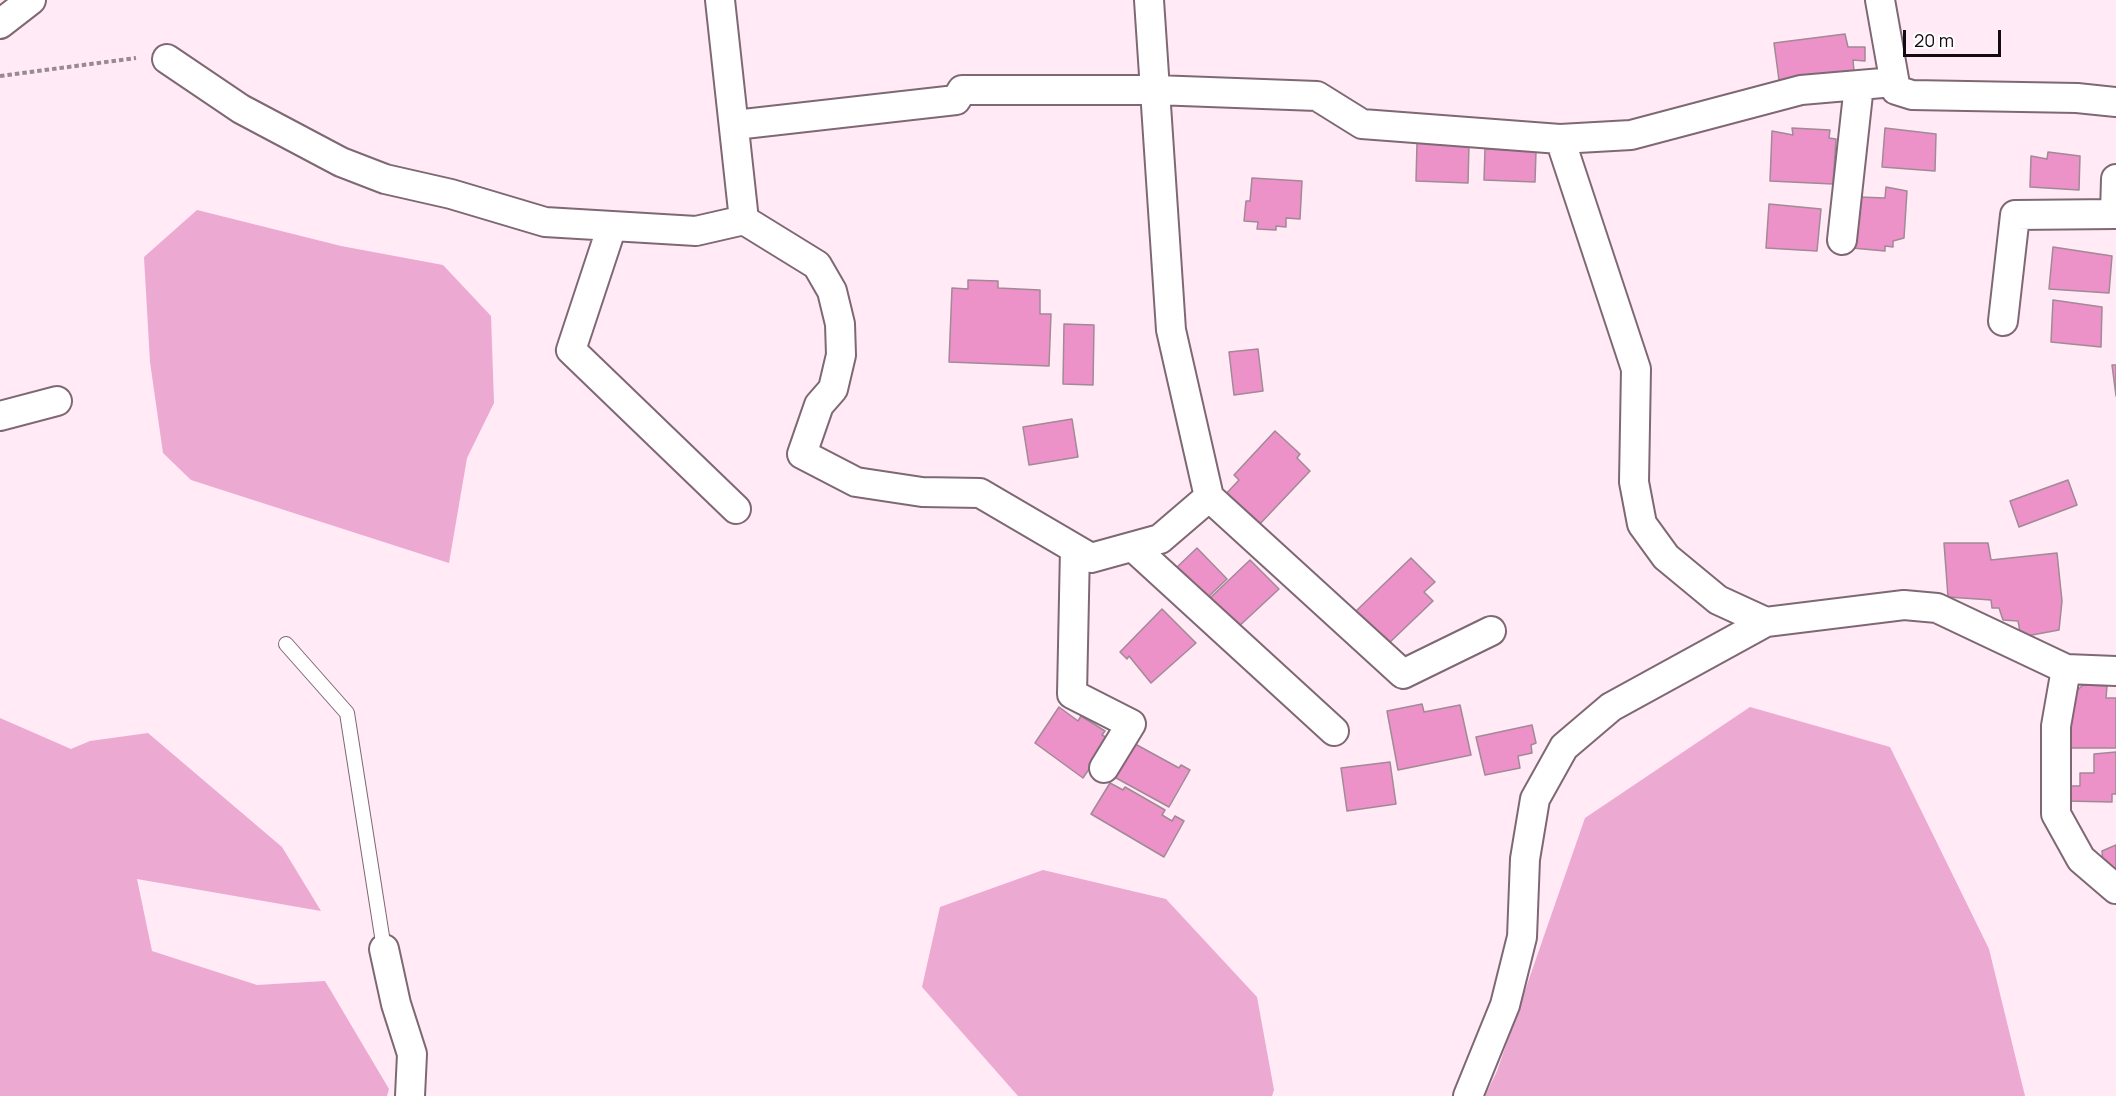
<!DOCTYPE html>
<style>
body{margin:0}
#map{position:relative;width:2116px;height:1096px;overflow:hidden;background:#ffeaf5;font-family:Manrope,sans-serif}
canvas{display:block}
.scale{position:absolute;left:1903px;top:30px;width:98px;height:27px;box-sizing:border-box;border:3px solid #140b10;border-top:0;padding-left:8px;font-size:18px;line-height:21px;white-space:nowrap;color:#140b10;-webkit-text-stroke:4px #fefefe;paint-order:stroke}
</style>
<div id="map">
<canvas width="2116" height="1096"></canvas>
<div class="scale">20 m</div>
</div>
<script>
const context = document.querySelector('canvas').getContext('2d');
context.lineJoin = 'round';
function paint(path, color) {
  context.fillStyle = color;
  context.fill(path, 'evenodd');
}
function stroke(path, color, width, dash) {
  context.strokeStyle = color;
  context.lineWidth = width;
  context.lineCap = dash ? 'butt' : 'round';
  context.setLineDash(dash || []);
  context.stroke(path);
}
paint(new Path2D(`
 M197,210L341,246L443,265L491,316L494,403L467,458L449,563L191,480L163,453L150,362L144,257Z
 M1750,707L1890,747L1989,949L2025,1096H1485L1497,1071L1585,818Z
 M0,718L71,749L90,741L148,733L282,847L321,911L137,879L152,951L257,985L325,981L389,1089L387,1096H0Z
 M1043,870L1166,899L1257,997L1274,1090L1272,1096H1018L922,987L940,907Z`), '#eca9d1');
const building = new Path2D(`
 M1845,34L1848,47H1865V61L1853,60L1854,71L1779,80L1774,43Z
 M1792,128L1830,130L1829,138L1836,139L1833,184L1770,181L1772,131L1793,135Z
 M1885,128L1936,134L1935,171L1882,167Z
 M1417,143L1469,144L1468,183L1416,181Z
 M1485,149L1536,151L1535,182L1484,180Z
 M2048,152L2080,156L2079,190L2030,187L2031,156L2047,159Z
 M1252,178L1302,181L1300,219L1286,218V227L1276,226V230L1257,229L1258,222L1244,221L1246,201H1250Z
 M1886,187L1907,191L1904,238L1893,241V247L1885,246V251L1852,248L1859,197L1885,198Z
 M1769,204L1821,209L1817,251L1766,248Z
 M2053,247L2112,256L2109,293L2049,289Z
 M968,280L998,281V288L1040,290V314H1051L1049,366L949,362L952,288L968,289Z
 M2053,300L2102,307L2101,347L2051,342Z
 M1064,324L1094,325L1093,385L1063,384Z
 M1258,349L1263,391L1234,395L1229,352Z
 M2112,365H2116V396Z
 M1072,419L1078,457L1029,465L1023,427Z
 M1275,431L1300,454L1297,458L1310,471L1257,527L1224,496L1239,480L1234,475Z
 M2068,480L2077,505L2019,527L2010,501Z
 M1944,543H1988L1991,560L2057,553L2062,601L2059,630L2021,637L2018,621L2003,620L1999,608H1992L1991,600L1948,597Z
 M1197,548L1227,579L1204,601L1174,570Z
 M1411,558L1435,582L1424,592L1433,601L1388,644L1356,611Z
 M1250,560L1279,589L1236,629L1208,600Z
 M1162,609L1196,643L1151,683L1129,656L1127,659L1120,652Z
 M2083,685L2107,686L2106,698H2116V748H2067L2068,699Z
 M1422,704L1424,712L1460,705L1471,755L1398,770L1387,711Z
 M1059,707L1078,721L1081,716L1105,731L1102,735L1109,739L1083,778L1035,743Z
 M1532,725L1536,743L1531,745L1532,753L1518,756L1520,768L1485,775L1476,737Z
 M1126,739L1179,768L1181,765L1190,770L1169,807L1107,773Z
 M2116,752V794H2112V802L2066,801L2067,786H2080V773H2094V754Z
 M1390,762L1396,804L1347,811L1341,768Z
 M1110,783L1123,790L1125,787L1165,810L1162,815L1172,821L1175,816L1184,821L1164,857L1091,814Z
 M2116,845V869L2103,863L2102,851Z`);
paint(building, '#ec92c9');
stroke(building, '#a18996', 1.5);
const lane = new Path2D(`
 M286,644L347,713L384,949`);
const street = new Path2D(`
 M720,0L744,220L817,265L832,291L840,324L841,355L833,389L819,405L802,454L856,482L922,492L980,493L1091,558L1160,539L1209,497
 M1149,0L1171,330L1209,497L1403,674L1491,631
 M1880,0L1896,90L1912,95L2077,98L2116,102
 M0,24L31,0
 M167,59L241,109L341,162L385,179L451,194L545,222L696,231L744,220
 M735,125L956,100L962,90H1155L1317,96L1362,124L1560,139L1636,369L1634,482L1642,524L1666,557L1718,600L1766,622L1904,605L1937,608L2066,669L2116,671
 M1560,139L1631,135L1801,90L1894,82
 M612,226L571,350L736,509
 M1842,240L1859,85
 M2003,321L2015,215L2115,214L2116,179
 M0,416L57,401
 M1133,547L1334,731
 M1075,549L1072,694L1131,724L1104,768
 M2066,669L2056,726V814L2081,859L2116,889
 M384,949L396,1004L412,1054L410,1096
 M1468,1096L1505,1005L1522,937L1525,859L1535,799L1564,747L1611,707L1766,622`);
stroke(lane, '#7e6874', 16);
stroke(street, '#7e6874', 32);
stroke(new Path2D(`
 M0,76L136,58`), '#998992', 4, [4.5, 3]);
stroke(lane, '#fff', 14);
stroke(street, '#fff', 28);
</script>
